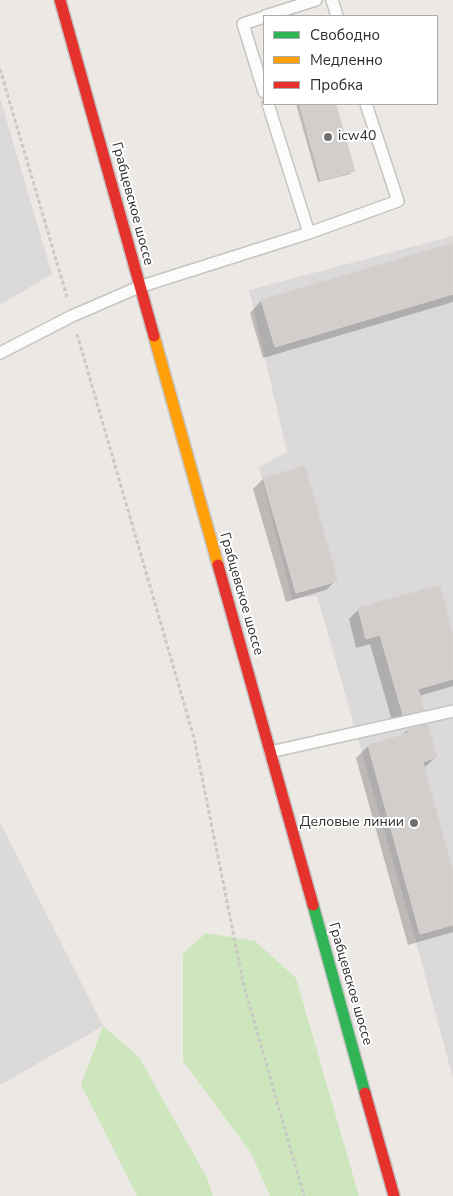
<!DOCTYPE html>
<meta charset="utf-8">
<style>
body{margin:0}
#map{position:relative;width:453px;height:1196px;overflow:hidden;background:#ece8e4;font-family:"Nunito Sans",sans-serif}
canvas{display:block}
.legend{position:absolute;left:263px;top:15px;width:175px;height:90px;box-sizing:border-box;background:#fff;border:1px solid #ababab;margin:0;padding:6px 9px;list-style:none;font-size:15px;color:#2e2e2e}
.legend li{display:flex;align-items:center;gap:10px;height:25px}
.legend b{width:25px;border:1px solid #ababab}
</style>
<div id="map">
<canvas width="453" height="1196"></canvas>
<ul class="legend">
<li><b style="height:6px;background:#30b455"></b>Свободно</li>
<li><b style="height:6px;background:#ff9f0a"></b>Медленно</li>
<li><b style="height:6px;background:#e5322d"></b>Пробка</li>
</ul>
</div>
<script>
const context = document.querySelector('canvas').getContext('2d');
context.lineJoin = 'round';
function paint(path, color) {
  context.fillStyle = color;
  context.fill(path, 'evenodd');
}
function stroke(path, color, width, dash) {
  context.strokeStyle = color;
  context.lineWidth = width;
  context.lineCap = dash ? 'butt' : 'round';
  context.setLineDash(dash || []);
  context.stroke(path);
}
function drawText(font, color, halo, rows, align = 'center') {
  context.font = font + ' "Nunito Sans",sans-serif';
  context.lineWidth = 4;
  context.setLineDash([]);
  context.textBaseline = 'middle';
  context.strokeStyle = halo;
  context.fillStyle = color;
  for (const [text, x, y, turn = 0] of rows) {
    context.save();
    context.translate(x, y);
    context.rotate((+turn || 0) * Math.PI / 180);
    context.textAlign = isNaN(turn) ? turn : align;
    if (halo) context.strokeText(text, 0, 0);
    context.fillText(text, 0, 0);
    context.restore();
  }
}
paint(new Path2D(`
 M0,98L52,274L0,305Z
 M453,236V1078L413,931L317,596L292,599L259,467L287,452L249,290Z
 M0,822L103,1026L0,1085Z`), '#dcd9db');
paint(new Path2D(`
 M206,933L255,941L296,978L359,1196H270L251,1153L183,1061V953Z
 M103,1026L139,1057L207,1178L213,1196H137L81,1085Z`), '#cee6be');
paint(new Path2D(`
 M296,104H335L353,170L350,174L318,182Z
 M453,244V302L263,358L250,313L261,301Z
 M304,467L336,580L326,590L286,602L253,489L263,479Z
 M359,609L453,637V686L419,696L423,709L413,719L393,724L370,644L356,648L349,619Z
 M407,730L436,757L423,769L453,876V932L408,945L356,758L368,746L401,737Z`), '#0003');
const building = new Path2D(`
 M300,104H336L355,171L321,180Z
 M453,243V294L275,347L261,300Z
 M305,466L338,581L296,593L263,478Z
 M440,585L453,634V679L418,689L424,710L403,715L380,635L366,639L358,608Z
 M428,724L437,757L423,762L453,871V925L420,934L368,745L408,733L407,729Z`);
paint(building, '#d1cecb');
stroke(building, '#d7d4d0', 1);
const lane = new Path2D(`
 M332,0L337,16
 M265,16L316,0
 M264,17L243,24L264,92
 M268,104L309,233
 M0,353L72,316L139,287L309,233L398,201L366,104
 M270,752L453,711`);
const fast = new Path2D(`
 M313,905L365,1093`);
const slow = new Path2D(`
 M154,336L218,565`);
const jam = new Path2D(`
 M60,0L154,336
 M218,565L313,905
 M365,1093L394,1196`);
stroke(lane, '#c5c4c5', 14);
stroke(fast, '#c5c4c5', 14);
stroke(slow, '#c5c4c5', 14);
stroke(jam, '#c5c4c5', 14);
stroke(new Path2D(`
 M0,69L67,297
 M77,334L194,738L244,986L304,1196`), '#c9c9c8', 3, [4, 2.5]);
stroke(lane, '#fcfcfb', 11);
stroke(fast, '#30b455', 11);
stroke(slow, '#ff9f0a', 11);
stroke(jam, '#e5322d', 11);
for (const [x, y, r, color] of [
 [328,137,5,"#706f6e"],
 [414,823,5,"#706f6e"]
]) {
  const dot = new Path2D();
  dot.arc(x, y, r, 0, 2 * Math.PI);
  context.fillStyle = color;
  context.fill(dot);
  stroke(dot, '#fff', 2);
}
drawText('14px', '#2e2e2e', '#fff', [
 ["icw40",338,137],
 ["Деловые линии",404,823,"right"]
], 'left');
drawText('14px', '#2e2e2e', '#fff', [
 ["Грабцевское шоссе",132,204,75],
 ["Грабцевское шоссе",241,594,74],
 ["Грабцевское шоссе",350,984,74]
]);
</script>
